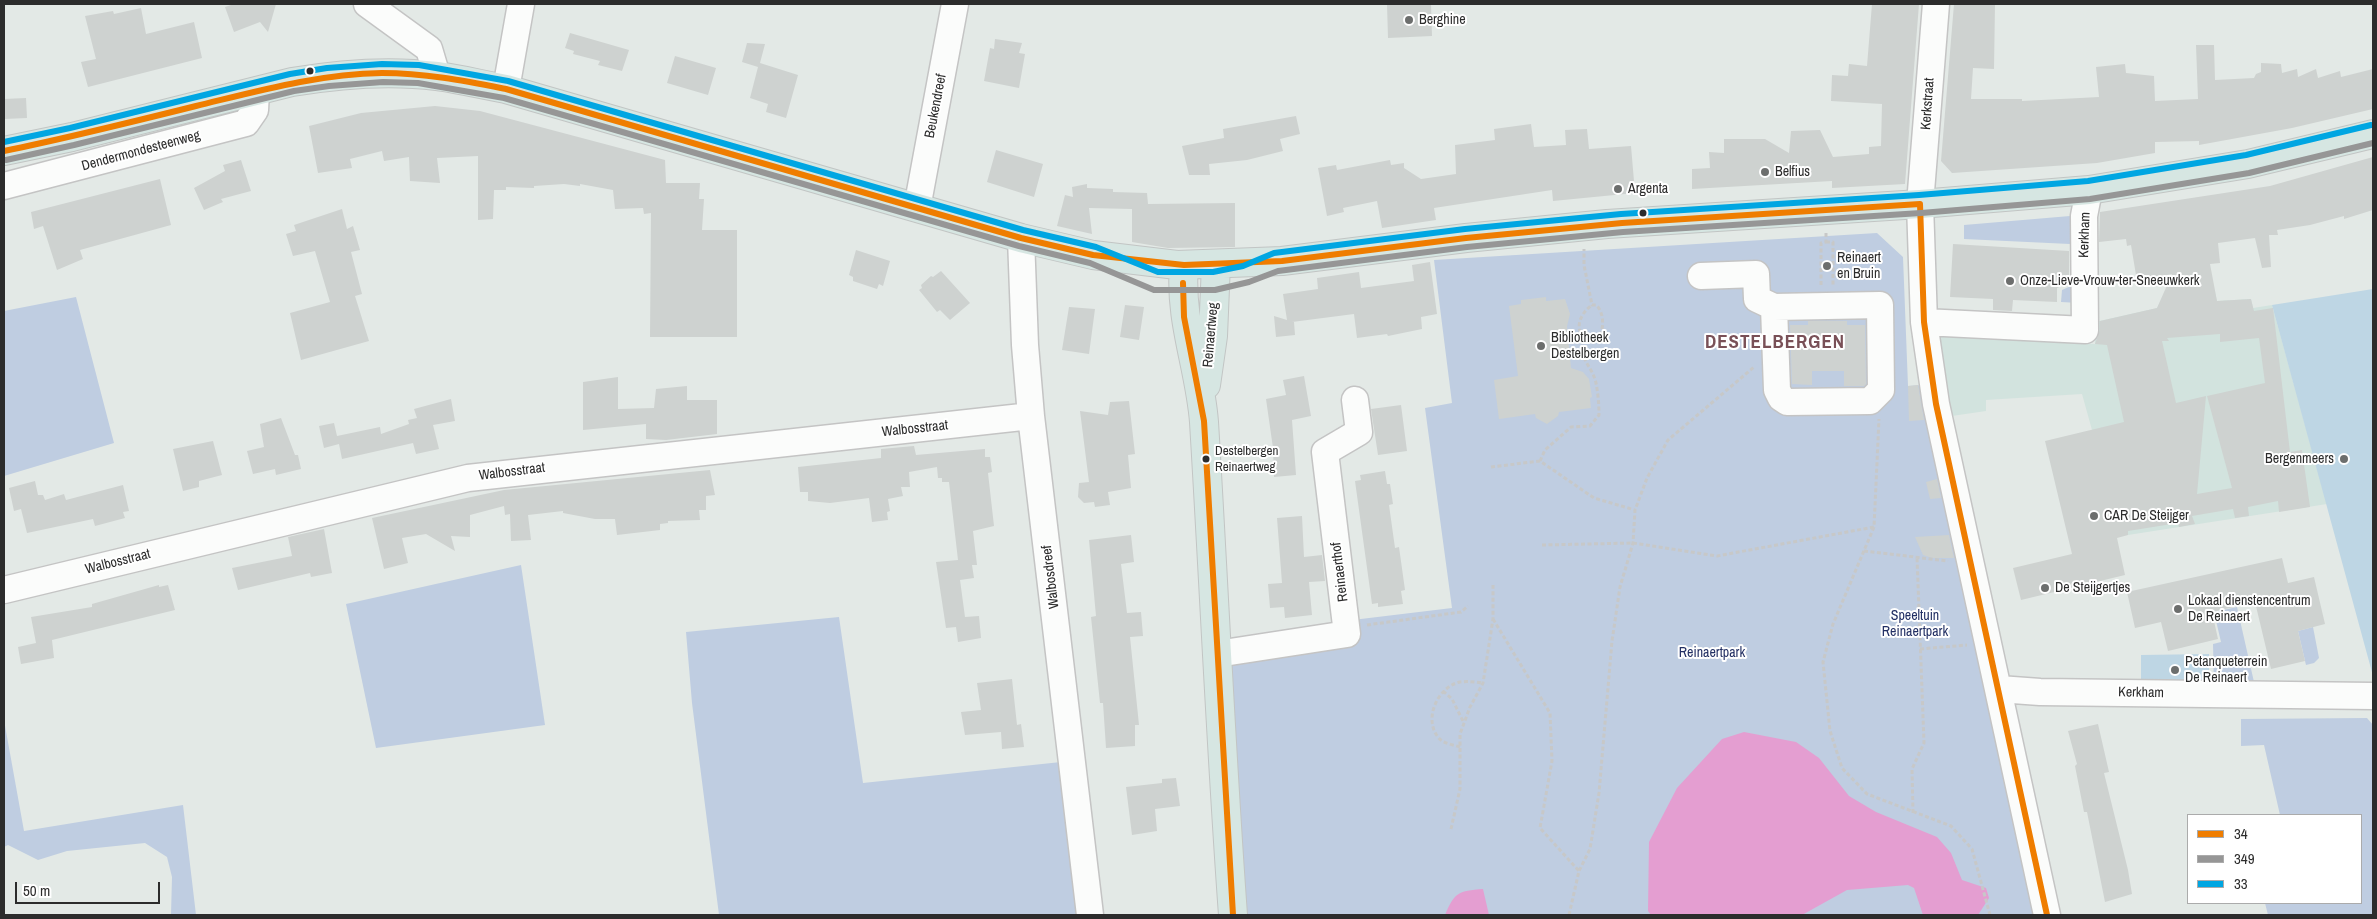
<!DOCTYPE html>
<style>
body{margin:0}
#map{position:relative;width:2377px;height:919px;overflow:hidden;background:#e3e9e6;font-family:"Archivo Narrow",sans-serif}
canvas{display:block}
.frame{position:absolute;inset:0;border:5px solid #2c2c2c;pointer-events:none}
.legend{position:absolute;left:2187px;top:814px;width:175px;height:90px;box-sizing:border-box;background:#fff;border:1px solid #ababab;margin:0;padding:6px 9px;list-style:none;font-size:15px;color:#2c2c2c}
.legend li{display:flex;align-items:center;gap:10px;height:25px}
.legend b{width:25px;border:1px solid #ababab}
.scale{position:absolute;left:15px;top:882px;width:145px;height:22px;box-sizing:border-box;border:2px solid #2c2c2c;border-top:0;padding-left:6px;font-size:15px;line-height:18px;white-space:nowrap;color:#2c2c2c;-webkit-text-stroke:4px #fff;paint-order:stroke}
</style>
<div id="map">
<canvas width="2377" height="919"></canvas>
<div class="frame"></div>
<ul class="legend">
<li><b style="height:6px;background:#ef7d00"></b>34</li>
<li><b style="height:6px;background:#969696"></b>349</li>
<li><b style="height:6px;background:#00a6e2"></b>33</li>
</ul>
<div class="scale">50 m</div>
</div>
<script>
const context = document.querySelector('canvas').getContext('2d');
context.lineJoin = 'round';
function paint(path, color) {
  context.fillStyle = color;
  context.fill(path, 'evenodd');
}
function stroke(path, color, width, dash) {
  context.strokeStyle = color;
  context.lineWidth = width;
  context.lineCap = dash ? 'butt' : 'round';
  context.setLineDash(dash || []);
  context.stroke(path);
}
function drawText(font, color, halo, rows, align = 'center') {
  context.font = font + ' "Archivo Narrow",sans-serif';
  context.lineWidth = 4;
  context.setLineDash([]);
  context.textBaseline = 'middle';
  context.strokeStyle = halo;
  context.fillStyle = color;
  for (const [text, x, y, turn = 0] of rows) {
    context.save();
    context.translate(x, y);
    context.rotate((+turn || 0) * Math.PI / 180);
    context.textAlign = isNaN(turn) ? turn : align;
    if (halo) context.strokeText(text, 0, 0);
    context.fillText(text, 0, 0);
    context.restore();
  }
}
paint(new Path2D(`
 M2215,292L2217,301L2251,299L2253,308L2272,305L2327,504L2128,535L2121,500L2092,430L2082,394L1986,400V411L1945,417L1935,336L2095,344V322L2157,308L2163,296Z`), '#d2e3de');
paint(new Path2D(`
 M2070,216V244L1964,239V225Z
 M1877,233L1903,257L1908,386L1923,385L2040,915H1247L1235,769L1231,640L1336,622L1452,608L1425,408L1452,403L1434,260Z
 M2073,285L2079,303L2061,302L2062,290Z
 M76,297L114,443L4,476V311Z
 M521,565L545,725L376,748L346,604Z
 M2237,607L2254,682L2214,689L2213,644L2221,642L2214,612Z
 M839,617L863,783L1061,762L1079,915H719L692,703L686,632Z
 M2313,627L2319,658L2314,663L2306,665L2298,631Z
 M2367,718L2373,725V915H2268L2265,903H2361V815H2280L2264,745L2241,746V719Z
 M4,720L24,831L183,805L196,915H171L172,877L167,857L145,843L67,851L38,860L8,845L4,847Z`), '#bfcde1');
paint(new Path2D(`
 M2373,289V676L2272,305Z
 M2209,654V684L2141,685V655Z`), '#bed6e4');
paint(new Path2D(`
 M1744,732L1796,742L1819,758L1849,796L1876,812L1937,837L1951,853L1962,880L1986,888L1989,898L1978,915H1923L1914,888L1908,885L1847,890L1802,915H1651L1648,911L1649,842L1677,788L1722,739Z
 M1483,889L1489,915H1445C1455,892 1458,891 1483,889Z`), '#e49ed1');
paint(new Path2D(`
 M234,4H276L268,32L260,22L234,32L225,7Z
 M1387,4H1431L1432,36L1388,38Z
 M1872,4H1919L1905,184L1832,188V181L1692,189V169L1710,168L1709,152L1724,153V139H1765L1789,153L1791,131L1820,130L1833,157L1869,154V147L1881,146L1882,104L1831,101L1832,75L1848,76L1849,64L1867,66Z
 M1954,4H1995L1994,69L1973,68L1971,99H2022V101L2099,97L2096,67L2125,64L2126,73L2154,76L2155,101L2198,99L2196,45H2214L2215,80L2254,78L2256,74L2261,72V63L2281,64L2282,73L2297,69L2298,77L2316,69L2318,78L2340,71L2341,77L2373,69V109L2292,128L2199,145V141L2155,142V153L2097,163L1952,173L1941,161Z
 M141,8L146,34L194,22L202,58L88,87L81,62L96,59L85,16L113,11L114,14Z
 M570,33L629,50L622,71L598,65L600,61L573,54L574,51L565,48Z
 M995,39L1022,43L1019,53L1025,54L1019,88L984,81L990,48L994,49Z
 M747,43L765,44L760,63L798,75L786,118L766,112L768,104L750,98L758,67L742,62Z
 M675,56L716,68L708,95L667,83Z
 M26,98L27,118L4,119V99Z
 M435,106L480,111L665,160L666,183H700L699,199H704L702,230H737V337H650L651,213L644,214L643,208L615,209L613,190L580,184V186L564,184L534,186V188L506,187V190H494L493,219L478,220V156L437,158L440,183L410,181L409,157L384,161L382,151L350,159L352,168L318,173L309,126L361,113Z
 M1296,116L1300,134L1280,139L1283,151L1247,160L1209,164L1210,175H1189L1182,146L1224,138L1223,129Z
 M1531,124L1534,147L1566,145L1565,130L1587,129L1589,149L1631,146L1635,193L1553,201L1552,190L1434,208L1436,220L1382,228L1377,201L1343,208L1344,212L1327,216L1318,168L1336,165L1337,170L1390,160L1391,165L1404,163V168L1421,179L1456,174L1455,145L1495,140L1494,129Z
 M996,150L1043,164L1034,197L987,182Z
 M2373,157V210L2344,219V216L2310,225L2277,230L2278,235H2269L2271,267L2262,268L2255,238L2218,243L2220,263L2210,264L2217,301L2251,299L2254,311L2273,308L2290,452L2302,450L2310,507L2279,512L2278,501L2248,507L2249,516L2235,518L2233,509L2192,516L2195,524L2179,527L2178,523L2128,531V535L2117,538L2125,575L2021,600L2013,568L2072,554L2045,441L2124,422L2107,345L2095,344L2100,330V321L2157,308L2172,274L2137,281L2131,245L2127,246L2126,239L2099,242L2100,212L2270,186ZM2220,334V342L2259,338L2265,383L2207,396L2232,488L2197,494L2206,396L2176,403L2162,341H2169L2167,338Z
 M241,160L251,191L221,199L223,202L204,210L194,188L225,171L223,165Z
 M160,179L171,225L80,250L83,259L57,270L43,226L34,229L31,212Z
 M1087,184V188L1113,189V192L1147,193L1148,204L1235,203V247L1168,248L1132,242V209L1089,208L1092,234L1057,226L1065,195L1073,197L1072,187Z
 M342,209L347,229L353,226L360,250L351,252L362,294L355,296L369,341L301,360L290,313L330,302L315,251L293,256L286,234L296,231L294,225Z
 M1953,244L2069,251V283L2057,288V302L2013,300L2012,311L1993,310V299L1950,297Z
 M856,250L890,261L883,286L879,284L877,289L853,281V277L849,275Z
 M1430,262L1437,314L1421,317L1422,329L1388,336L1387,334L1357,338L1354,314L1292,322H1294L1295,335L1276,337L1274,316L1287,320L1283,294L1318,289L1317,278L1359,272L1361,288L1414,281L1412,265Z
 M941,271L970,303L950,320L940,310L937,312L919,290L922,288L921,285L931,276L933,277Z
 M1546,297V301L1565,299L1570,314L1567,326L1571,368L1583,372L1589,379L1592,397L1590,398L1591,408L1559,412L1558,416L1547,424L1536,418L1535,414L1499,419L1494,380L1518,376L1509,306L1521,304V300Z
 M1125,305L1144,307L1139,340L1120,337Z
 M1069,307L1095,309L1089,354L1062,350Z
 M1808,321H1847V325H1865L1866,384L1864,386H1844V371H1812V385L1792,384L1790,325H1808Z
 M1304,376L1311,416L1292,420L1296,475L1274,477L1273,448L1266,399L1286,395L1283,380Z
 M618,377V409L654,408L656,389L687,386V400H717V434L666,440L646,439V424L583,430V382Z
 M1918,385L1924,420L1909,421L1908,386Z
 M451,399L455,421L433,425L439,449L416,454L413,443L342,459L339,444L324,448L319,426L334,423L337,436L380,427L381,434L409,424L408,420L417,418L414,409Z
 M1129,401L1135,454L1128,455L1131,488L1108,492L1110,505L1095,507L1094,502L1084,503L1078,497L1079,483L1089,482L1080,411L1108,415L1110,402Z
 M1401,405L1407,451L1378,455L1371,409Z
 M281,418L295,455H298L301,469L276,475L275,469L253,474L247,451L264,447L260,424Z
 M213,441L222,475L199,481V487L183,491L173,449Z
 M914,446L916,455L985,449V457H990L992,472L988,473L994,526L973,531L977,565H972L974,578L960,580L965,617L979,616L981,638L958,642L956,627L946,628L936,562L958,560L949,482H942V478H938L937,467L909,472L910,487H901L903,496L888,499L890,511L887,512L888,520L872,522L869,498L830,503L808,501V492H800L798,467L881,458V449Z
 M710,470L715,495L706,496V510H699L700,520L668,521V523L660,524V530L617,535L615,519H595L563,513V511L528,515L531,540L511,541L510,514L505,515L504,506L470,515V537L451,536L455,551L426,534L402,538L408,563L384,569L372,518L504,490Z
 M1385,471L1387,484H1390L1393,504L1389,505L1395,548L1399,547L1405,590L1401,591L1403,604L1378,607V603L1372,604L1355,481L1361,480L1360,475Z
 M1937,479L1941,498L1930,499L1926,482Z
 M35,481L38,495H43L45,500L64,494L66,500L123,485L129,511L123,512L125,518L95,526L93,519L27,533L21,509L14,511L9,488Z
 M1302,516L1304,557L1322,555L1325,581L1309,582L1312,615L1285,618L1284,607L1270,608L1268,584L1282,583L1277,518Z
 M324,529L332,573L311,577L310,573L238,590L232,568L292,556L288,537Z
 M1131,535L1134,562L1121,564L1127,613L1141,612L1143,636L1130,637L1139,725H1135V746L1106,748L1103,703H1100L1091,617L1096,616L1089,540Z
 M1949,535L1954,558H1932L1923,555L1915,537Z
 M2282,558L2288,583L2314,577L2325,624L2298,631L2305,661L2271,669L2255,602L2212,612L2218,639L2168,651L2161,622L2135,628L2127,592Z
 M159,585V587L168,585L175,610L52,640L54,658L21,664L18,647L36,643L31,617L92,607V604Z
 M1012,679L1017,725L1021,724L1024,747L1002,749L1001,732L965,735L961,712L981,710L977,683Z
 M2098,724L2109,772L2104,773L2128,870L2132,894L2105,902L2087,812H2084L2075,766L2077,764L2068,731Z
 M1176,778L1180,806L1155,809L1157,831L1132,835L1126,787L1162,783V779Z`), '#ced2d0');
const minor = new Path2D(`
 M367,4L429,49L437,76
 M1936,4L1920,204L1924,322L1936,404L2047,915
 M506,89L521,4
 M4,186L246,123L255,110L256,92
 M917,208L955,4
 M1021,238L1025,345L1031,416L1090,915
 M1701,276L1756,274L1757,299L1774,307
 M1880,305L1881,390L1870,401L1787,402L1781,398L1777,390L1774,307Z
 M1924,322L2085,330L2084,216L2089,190
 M4,590L468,478L1031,416
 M1217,654L1347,634L1325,452L1359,432L1355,400
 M1999,689L2040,692L2373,696`);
const major = new Path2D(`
 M4,151L72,137L292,82C339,74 389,70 437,76C460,79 483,85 506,89L1021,238L1093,255L1177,265L1282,261L1466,238L1607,224L1920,204L2089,190L2248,164L2373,134
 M1184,265C1179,321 1200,368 1204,422C1214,586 1221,751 1233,915
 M1206,385L1213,336L1216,264`);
stroke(minor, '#c4c4c4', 29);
stroke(major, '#c2c5c4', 30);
stroke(new Path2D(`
 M1826,242H1833V285
 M1821,285V243L1826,242V232
 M1584,338C1574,327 1581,313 1592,305
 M1540,461L1545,450L1571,427L1590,426L1599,415C1599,404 1598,393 1596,383C1592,365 1577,358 1584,339L1593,338L1601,333C1604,324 1603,311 1596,305H1592L1584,265V249
 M1491,467L1540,461L1594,498L1635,510
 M1874,527L1833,624L1823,662L1830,731L1842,768L1867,794L1951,826L1972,849L1990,915
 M1542,545L1633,543L1717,556L1874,527L1879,419
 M1864,551L1948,561
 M1493,619L1550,713L1552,761L1540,828L1579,871
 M1367,625L1461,612L1468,606
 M1920,649L1967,645
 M1443,691L1452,699L1464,723
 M1460,747C1454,745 1447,744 1442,741C1421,724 1436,687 1460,682C1468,681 1476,682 1483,683
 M1913,813L1912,769L1924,743L1917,557
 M1451,829L1460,789V734L1470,707L1483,683L1493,619V585
 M1569,915L1579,871L1590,849L1599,793L1612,641L1620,587L1633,543L1635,510L1647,478L1668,440L1754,367`), '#c7c8c8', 3, [4, 2.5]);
stroke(minor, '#fbfcfb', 26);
stroke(major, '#d6e6e2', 28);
stroke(new Path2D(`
 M4,151C68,138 132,122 196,106C258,91 318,74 382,73C425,73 465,81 506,89L1021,238L1093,255L1184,265L1282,261L1466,238L1622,223L1920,204
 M1920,204L1924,322L1936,404L2047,915
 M1183,283L1184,317L1204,421L1233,915`), '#ef7d00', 6);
stroke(new Path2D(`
 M6,160L74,145L294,91L329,86L383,82L418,83L504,98L1019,246L1090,263L1154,290H1215L1249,282L1278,271L1467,247L1623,232L1921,213L2090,199L2249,173L2373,143`), '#969696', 6);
stroke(new Path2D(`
 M4,142L70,128L290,74L327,68L382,64L419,65L508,81L1023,230L1096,247L1158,272H1213L1243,266L1274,253L1465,229L1621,214L1919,195L2088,181L2246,155L2371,125`), '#00a6e2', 6);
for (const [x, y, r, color] of [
 [1409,20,5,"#6c6e6d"],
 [310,71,4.5,"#2c2c2c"],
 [1765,172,5,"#6c6e6d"],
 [1618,189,5,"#6c6e6d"],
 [1643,213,4.5,"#2c2c2c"],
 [1827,266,5,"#6c6e6d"],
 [2010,281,5,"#6c6e6d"],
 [1541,346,5,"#6c6e6d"],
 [1206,459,4.5,"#2c2c2c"],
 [2344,459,5,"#6c6e6d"],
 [2094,516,5,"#6c6e6d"],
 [2045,588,5,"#6c6e6d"],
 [2178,609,5,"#6c6e6d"],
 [2175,670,5,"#6c6e6d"]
]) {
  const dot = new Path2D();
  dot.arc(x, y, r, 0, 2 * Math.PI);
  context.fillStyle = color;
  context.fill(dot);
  stroke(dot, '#fff', 2);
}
drawText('13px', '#2c2c2c', '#fff', [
 ["Destelbergen",1215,452],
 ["Reinaertweg",1215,468]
], 'left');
drawText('14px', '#2c2c2c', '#fff', [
 ["Berghine",1419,20],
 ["Belfius",1775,172],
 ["Argenta",1628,189],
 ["Reinaert",1837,258],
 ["en Bruin",1837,274],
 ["Onze-Lieve-Vrouw-ter-Sneeuwkerk",2020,281],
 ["Bibliotheek",1551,338],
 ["Destelbergen",1551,354],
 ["Bergenmeers",2334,459,"right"],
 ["CAR De Steijger",2104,516],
 ["De Steijgertjes",2055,588],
 ["Lokaal dienstencentrum",2188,601],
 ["De Reinaert",2188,617],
 ["Petanqueterrein",2185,662],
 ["De Reinaert",2185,678]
], 'left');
drawText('14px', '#2c2c2c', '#fff', [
 ["Kerkstraat",1928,104,-86],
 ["Beukendreef",936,106,-79],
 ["Dendermondesteenweg",141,151,-15],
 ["Kerkham",2085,235,-88],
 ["Reinaertweg",1211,335,-85],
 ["Walbosstraat",915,429,-6],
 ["Walbosstraat",512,472,-7],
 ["Walbosstraat",118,562,-14],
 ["Reinaerthof",1340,572,-97],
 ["Walbosdreef",1051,577,-97],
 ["Kerkham",2141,693,1]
]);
drawText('14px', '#222f63', '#fff', [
 ["Speeltuin",1915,616],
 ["Reinaertpark",1915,632],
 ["Reinaertpark",1712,653]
]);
context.letterSpacing = '1px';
drawText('bold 19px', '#795057', '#fff', [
 ["DESTELBERGEN",1775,343]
]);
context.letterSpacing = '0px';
</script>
